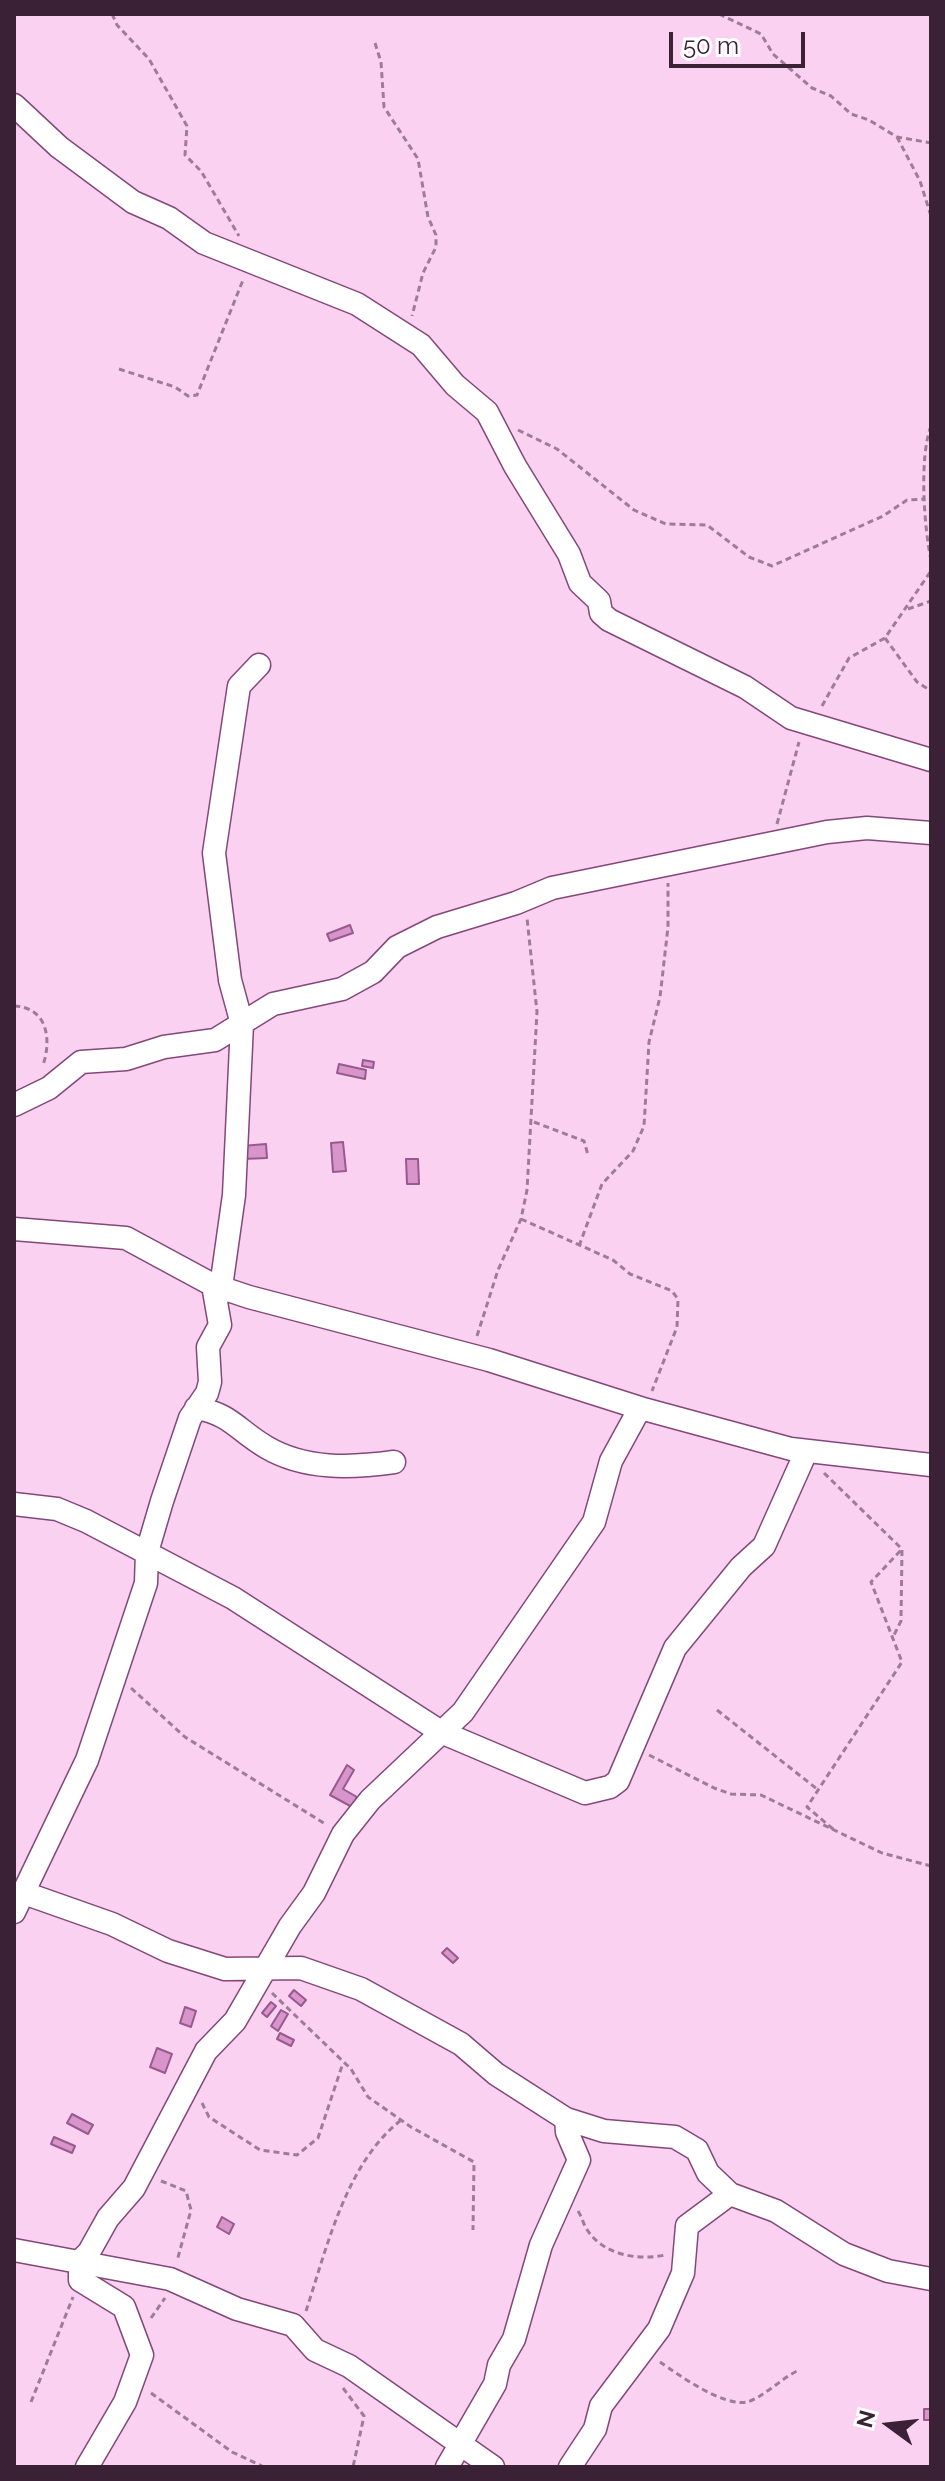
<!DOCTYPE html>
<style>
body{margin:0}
#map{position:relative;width:945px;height:2481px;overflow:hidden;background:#fbd1f1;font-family:Raleway,sans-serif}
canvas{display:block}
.frame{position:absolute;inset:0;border:16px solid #3b2136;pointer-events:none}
.north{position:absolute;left:849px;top:2385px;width:80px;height:80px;-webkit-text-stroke:6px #fff;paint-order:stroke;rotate:285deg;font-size:22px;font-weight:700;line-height:32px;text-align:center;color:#3b2136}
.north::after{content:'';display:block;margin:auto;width:28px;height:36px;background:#3b2136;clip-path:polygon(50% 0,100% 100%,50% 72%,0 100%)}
.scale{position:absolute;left:669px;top:32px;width:136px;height:36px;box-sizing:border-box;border:4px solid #3b2136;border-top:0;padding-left:10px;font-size:24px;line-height:28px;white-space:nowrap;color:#3b2136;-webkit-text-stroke:6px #fff;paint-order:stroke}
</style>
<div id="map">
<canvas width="945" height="2481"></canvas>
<div class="frame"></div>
<div class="north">N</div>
<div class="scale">50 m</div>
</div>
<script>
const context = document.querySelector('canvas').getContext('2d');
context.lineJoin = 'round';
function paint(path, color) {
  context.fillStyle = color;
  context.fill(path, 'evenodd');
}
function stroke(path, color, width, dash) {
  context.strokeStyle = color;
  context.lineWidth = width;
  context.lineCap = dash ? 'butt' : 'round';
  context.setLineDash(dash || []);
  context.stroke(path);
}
const building = new Path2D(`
 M350,925L353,933L330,941L327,934Z
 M363,1060L374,1062L373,1068L362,1066Z
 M339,1064L366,1070L365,1079L337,1073Z
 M343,1142L346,1171L333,1172L331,1143Z
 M266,1144L267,1158L243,1159L242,1146Z
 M406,1159H418L419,1184H407Z
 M347,1765L354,1770L343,1789L357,1797L352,1807L330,1795Z
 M447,1948L458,1958L453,1963L442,1953Z
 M294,1990L306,2000L301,2006L289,1996Z
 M271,2002L276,2006L267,2017L262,2013Z
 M185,2007L196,2011L191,2027L180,2023Z
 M281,2010L288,2014L278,2031L271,2026Z
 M280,2033L294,2040L291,2046L277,2039Z
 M157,2048L172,2054L165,2073L150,2067Z
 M72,2114L93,2125L88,2134L67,2123Z
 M54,2137L75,2146L72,2153L51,2144Z
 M222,2217L234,2224L229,2234L217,2227Z
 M924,2409H931V2420H924Z`);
paint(building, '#d895cb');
stroke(building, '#98598c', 2);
const minor = new Path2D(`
 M14,105L59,147L133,202L169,218L204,243L357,304L421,345L455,385L487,412L515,466L569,554L580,583L599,601L601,613L609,620L745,687L791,718L931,760
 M14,1105L49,1088L81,1062L126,1059L164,1047L215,1040L273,1004L342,989L373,972L397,947L437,927L516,903L552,888L827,832L867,828L931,833
 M14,1229L126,1238L213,1285L249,1297L489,1360L640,1408L791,1449L931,1465
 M221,1287L234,1195L242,1024L230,980L214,853L239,686L259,665
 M196,1408C231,1414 237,1430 266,1447C305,1470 351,1468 394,1462
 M14,1504L57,1509L86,1521L233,1598L441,1732L585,1793L610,1787L618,1781L675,1648L741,1567L764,1546L806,1452
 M24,1893L112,1924L168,1951L225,1969L301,1968L361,1989L461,2044L496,2074L566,2119L604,2131L675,2137L697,2150L708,2173L730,2194L776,2211L844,2254L888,2271L931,2279
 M14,1912L87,1760L146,1583L147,1552L162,1501L190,1418L207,1393L210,1382L208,1347L220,1325L213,1285
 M14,2250L170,2279L237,2309L293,2325L315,2350L349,2366L493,2467
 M87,2467L125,2402L142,2355L124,2307L80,2280V2261L89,2252L108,2218L134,2188L206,2051L235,2021L290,1926L314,1893L343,1834L370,1800L463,1712L594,1522L611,1461L640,1408
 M447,2467L495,2384L499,2365L514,2339L541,2245L579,2160L567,2132L566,2119
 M570,2467L595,2429L601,2406L659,2329L683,2273L687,2226L730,2194`);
stroke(minor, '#844779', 25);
stroke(new Path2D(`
 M112,14L117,25L149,59L187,126L185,155L201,171L239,236
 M719,14L761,34L773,54L812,88L831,96L851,114L869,120L897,137L931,143
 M375,43L381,62L384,107L418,159L428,217L436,235V247L423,273L412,316
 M897,137L920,181L931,216
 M119,369L175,387L188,396L197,395L243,280
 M931,426C919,457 924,527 931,560
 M518,430L557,449L634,510L666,524L707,525L749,557L772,566L883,516L907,500L924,499
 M908,609L931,601
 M885,638L917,682L931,691
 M822,706L849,658L885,638L931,571
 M777,824L799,742
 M14,1006C47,1007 52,1039 43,1065
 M534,1122L584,1141L588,1155
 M521,1219L613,1260L630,1274L672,1291L678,1299L677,1327L652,1391
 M579,1246L602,1184L633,1151L644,1126L649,1042L660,997L668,927V883
 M477,1336L498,1270L521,1219L527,1190L537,1012L527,918
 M824,1473L902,1549L901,1621L893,1637
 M131,1688L185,1737L327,1825
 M717,1710L817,1789
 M649,1755L714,1788L731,1794L761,1795L882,1853L931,1866
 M833,1829L807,1807L902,1662L871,1582L902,1549
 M272,1993L351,2069L368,2097L411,2127L474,2162L473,2230
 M202,2103L209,2117L260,2150L297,2155L318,2138L343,2063
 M161,2181L186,2191L191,2210L177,2261
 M578,2211C582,2217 583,2223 586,2228C602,2255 638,2261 665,2255
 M306,2311C327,2247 346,2164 400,2121
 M151,2318L165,2298
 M660,2362C679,2375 723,2407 747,2402C762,2398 781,2379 797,2371
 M343,2388L364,2416L353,2467
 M151,2393L232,2452L264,2467
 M31,2402L73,2297`), '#9e7c97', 3, [6, 4]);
stroke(minor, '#fff', 22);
</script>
